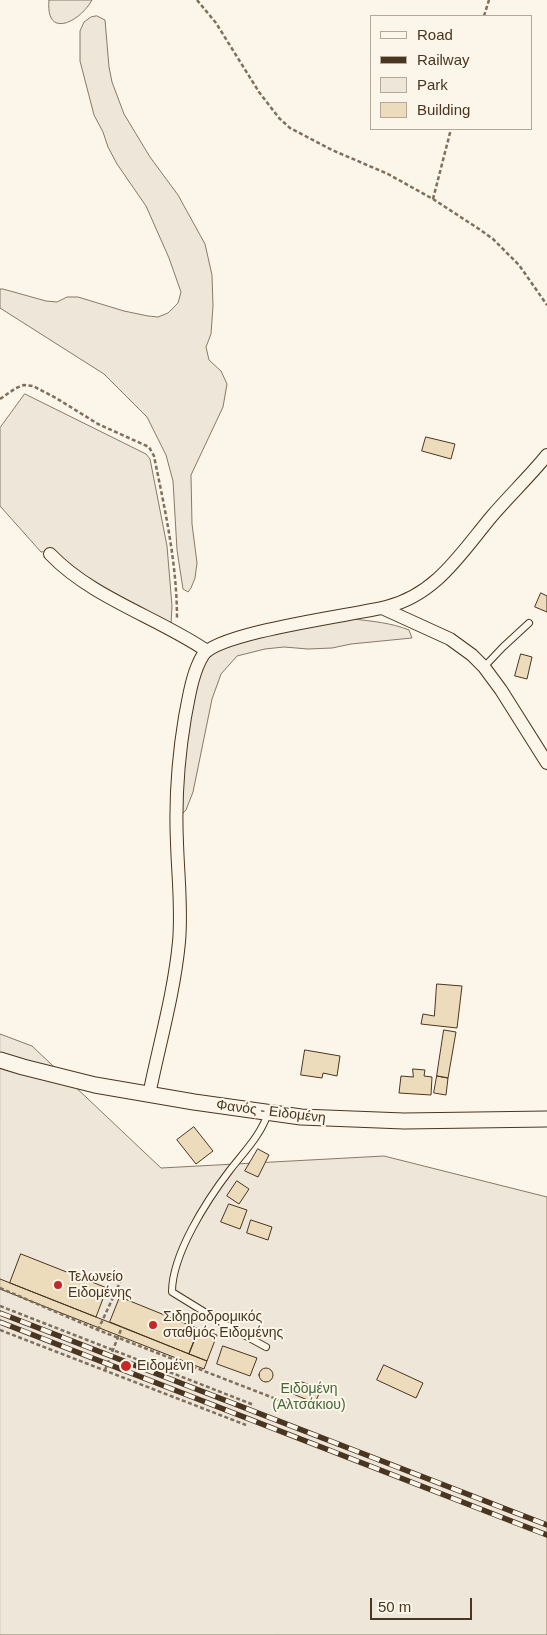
<!DOCTYPE html>
<meta charset="utf-8">
<style>
body{margin:0}
#map{position:relative;width:547px;height:1635px;overflow:hidden;background:#fbf6e9;font-family:Helvetica,sans-serif}
canvas{display:block}
.legend{position:absolute;left:370px;top:15px;width:162px;height:115px;box-sizing:border-box;background:#fbf6e9;border:1px solid #b4a999;margin:0;padding:6px 9px;list-style:none;font-size:15px;color:#4a3520}
.legend li{display:flex;align-items:center;gap:10px;height:25px}
.legend b{width:25px;border:1px solid #b4a999}
.scale{position:absolute;left:370px;top:1598px;width:102px;height:22px;box-sizing:border-box;border:2px solid #4a3520;border-top:0;padding-left:6px;font-size:15px;line-height:18px;white-space:nowrap;color:#4a3520;-webkit-text-stroke:4px #fbf6e9;paint-order:stroke}
</style>
<div id="map">
<canvas width="547" height="1635"></canvas>
<ul class="legend">
<li><b style="height:6px;background:#fbf6e9"></b>Road</li>
<li><b style="height:6px;background:#4a3520"></b>Railway</li>
<li><b style="height:14px;background:#ede6d9"></b>Park</li>
<li><b style="height:14px;background:#ecdcbc"></b>Building</li>
</ul>
<div class="scale">50 m</div>
</div>
<script>
const context = document.querySelector('canvas').getContext('2d');
context.lineJoin = 'round';
function paint(path, color) {
  context.fillStyle = color;
  context.fill(path, 'evenodd');
}
function stroke(path, color, width, dash) {
  context.strokeStyle = color;
  context.lineWidth = width;
  context.lineCap = dash ? 'butt' : 'round';
  context.setLineDash(dash || []);
  context.stroke(path);
}
function drawText(font, color, halo, rows, align = 'center') {
  context.font = font + ' Helvetica,sans-serif';
  context.lineWidth = 4;
  context.setLineDash([]);
  context.textBaseline = 'middle';
  context.strokeStyle = halo;
  context.fillStyle = color;
  for (const [text, x, y, turn = 0] of rows) {
    context.save();
    context.translate(x, y);
    context.rotate((+turn || 0) * Math.PI / 180);
    context.textAlign = isNaN(turn) ? turn : align;
    if (halo) context.strokeText(text, 0, 0);
    context.fillText(text, 0, 0);
    context.restore();
  }
}
const green = new Path2D(`
 M49,0H92C80,22 45,40 49,0Z
 M97,16L105,20L109,67L112,82L124,114L150,157L178,195L205,244L212,275L213,306L211,334L206,347L209,360L221,371L227,384L223,407L191,475L192,524L197,563L195,578L191,588L188,592L183,589L177,550L173,481L166,455L147,417L104,374L0,308V289H3L46,301L57,302L67,297H78L124,311L148,316L158,317L168,313L178,303L181,292L169,258L146,206L117,164L108,147L103,132L94,115L80,61V31L84,22L91,17Z
 M25,394L146,454L150,459L167,546L172,606L171,625L91,582L53,551L41,552L0,506V428Z
 M353,619C371,621 392,623 409,630L412,638L351,644L332,648L308,649L284,647L265,649L237,656L221,674L212,699L193,792L186,810L180,816V790L196,682L203,665L214,652L233,644L265,635Z
 M0,1034L32,1046L161,1168L384,1156L547,1197V1635H0Z`);
paint(green, '#ede6d9');
stroke(green, '#887966', 1);
const building = new Path2D(`
 M426,437L455,444L451,459L422,451Z
 M541,593L547,596V612L535,607Z
 M521,654L532,657L527,679L515,676Z
 M437,984L462,986L457,1028L421,1024L423,1014L434,1016Z
 M444,1030L456,1032L448,1078L437,1076Z
 M305,1050L340,1056L337,1076L323,1073L322,1078L301,1075Z
 M413,1069L425,1070L424,1076L432,1077L431,1095L399,1093L401,1076L413,1077Z
 M437,1076L448,1078L446,1095L434,1093Z
 M194,1127L213,1151L196,1164L177,1140Z
 M258,1149L269,1155L258,1177L245,1171Z
 M237,1181L249,1189L239,1204L227,1196Z
 M229,1204L247,1210L240,1229L221,1222Z
 M251,1220L272,1227L268,1240L247,1233Z
 M21,1254L107,1288L96,1317L10,1283Z
 M0,1279L207,1361L204,1369L0,1289Z
 M120,1297L199,1329L189,1354L110,1322Z
 M199,1329L217,1335L207,1361L189,1354Z
 M223,1346L257,1358L250,1376L217,1364Z
 M384,1365L423,1383L416,1398L377,1380Z
 M259 1375a7 7 0 1 1 14 0a7 7 0 1 1-14 0Z
 M299,1381L321,1389L315,1403L293,1394Z`);
paint(building, '#ecdcbc');
stroke(building, '#4a3520', 1);
const service = new Path2D(`
 M484,667L503,647L529,623
 M266,1347L224,1324L172,1292C172,1254 207,1200 230,1170C244,1152 261,1135 268,1113`);
const minor = new Path2D(`
 M50,554C92,598 157,617 207,651
 M382,608L450,639L472,655L484,667L501,690L547,763
 M149,1095C159,1045 174,994 179,942C182,909 178,876 177,843C175,800 178,759 185,717C189,697 192,673 203,655C219,632 353,615 386,607C436,595 461,553 492,516C510,495 530,476 547,455`);
const tertiary = new Path2D(`
 M0,1060L23,1067L95,1085L194,1102L301,1117L404,1121L547,1119`);
stroke(service, '#4a3520', 8);
stroke(minor, '#4a3520', 14);
stroke(tertiary, '#4a3520', 17);
stroke(new Path2D(`
 M197,0L216,23L259,92L279,118L290,128L332,150L388,174L433,199L479,229L493,239L519,265L547,305
 M484,16L489,0
 M433,199L451,129
 M0,399L16,388L24,385L33,386L56,398L98,424L149,447L154,456C165,510 177,563 177,619
 M0,1288L98,1330L302,1409L306,1399
 M0,1306L254,1405
 M0,1330L246,1425
 M98,1330L122,1278
 M105,1370L122,1327`), '#7f6f5c', 2.5, [4, 2.5]);
stroke(service, '#fbf6e9', 6);
stroke(minor, '#fbf6e9', 12);
stroke(tertiary, '#fbf6e9', 15);
const rail = new Path2D(`
 M0,1313L547,1525
 M0,1322L547,1535`);
stroke(rail, '#4a3520', 5.5);
stroke(rail, '#fbf6e9', 4, [11]);
for (const [x, y, r, color] of [
 [58,1285,5,"#c62828"],
 [153,1325,5,"#c62828"],
 [126,1366,6,"#c62828"]
]) {
  const dot = new Path2D();
  dot.arc(x, y, r, 0, 2 * Math.PI);
  context.fillStyle = color;
  context.fill(dot);
  stroke(dot, '#fbf6e9', 2);
}
drawText('14px', '#4a3520', '#fbf6e9', [
 ["Φανός - Ειδομένη",271,1112,7]
]);
drawText('14px', '#4a3520', '#fbf6e9', [
 ["Τελωνείο",68,1277],
 ["Ειδομένης",68,1293],
 ["Σιδηροδρομικός",163,1317],
 ["σταθμός Ειδομένης",163,1333],
 ["Ειδομένη",137,1366]
], 'left');
drawText('14px', '#436837', '#fbf6e9', [
 ["Ειδομένη",309,1389],
 ["(Αλτσάκιου)",309,1405]
]);
</script>
